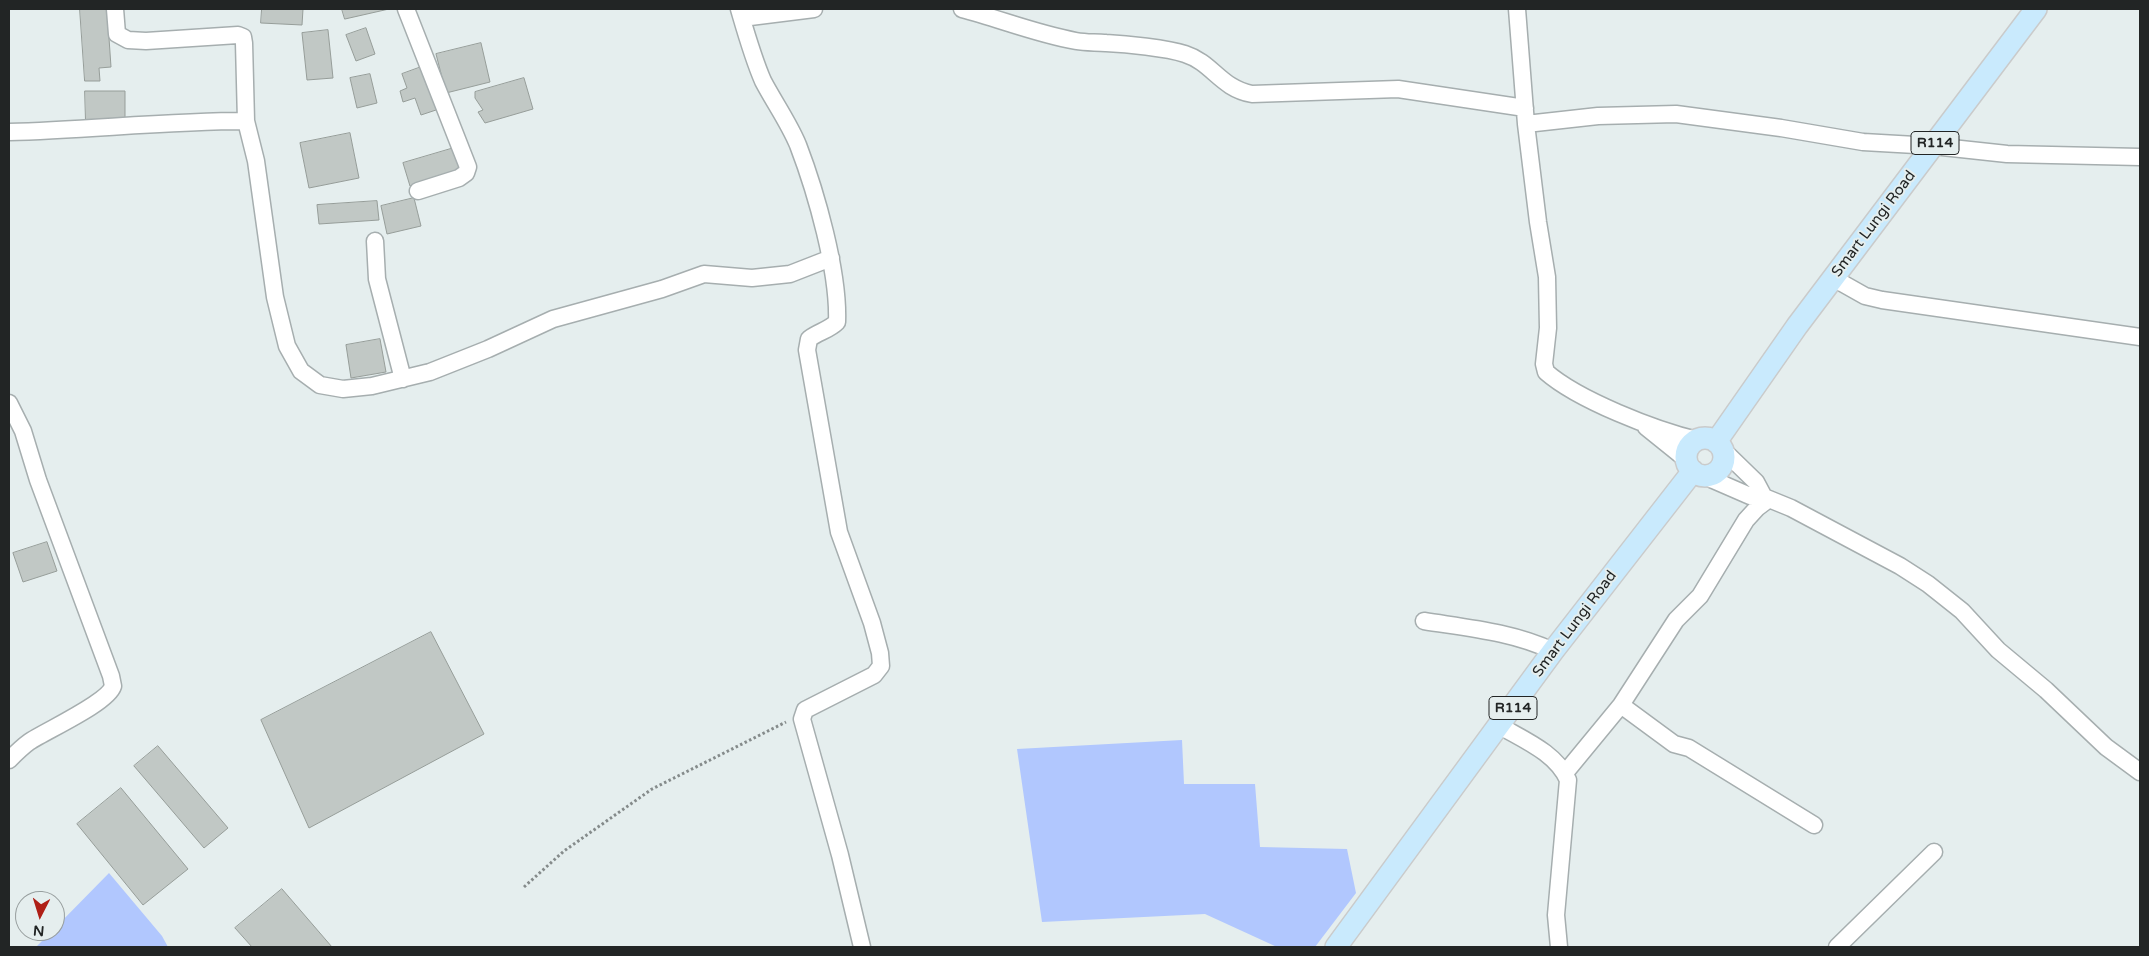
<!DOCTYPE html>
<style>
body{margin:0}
#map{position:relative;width:2149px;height:956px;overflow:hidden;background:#e5eeee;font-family:"Varela Round",sans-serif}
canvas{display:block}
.frame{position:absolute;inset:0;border:10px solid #222525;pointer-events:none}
.north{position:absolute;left:15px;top:891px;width:50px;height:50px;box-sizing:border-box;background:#e5eeee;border:1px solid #979e9e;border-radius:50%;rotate:185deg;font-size:14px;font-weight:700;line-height:20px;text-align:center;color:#222525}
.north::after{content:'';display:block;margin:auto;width:18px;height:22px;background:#af1f16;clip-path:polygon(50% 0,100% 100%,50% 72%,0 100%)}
</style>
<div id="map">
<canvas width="2149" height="956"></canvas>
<div class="frame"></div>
<div class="north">N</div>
</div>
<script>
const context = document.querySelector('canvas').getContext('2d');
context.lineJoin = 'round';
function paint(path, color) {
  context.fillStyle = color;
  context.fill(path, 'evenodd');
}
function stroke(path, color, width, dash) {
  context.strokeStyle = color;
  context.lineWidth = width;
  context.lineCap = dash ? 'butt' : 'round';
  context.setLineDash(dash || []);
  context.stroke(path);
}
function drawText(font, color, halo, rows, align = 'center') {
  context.font = font + ' "Varela Round",sans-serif';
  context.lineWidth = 4;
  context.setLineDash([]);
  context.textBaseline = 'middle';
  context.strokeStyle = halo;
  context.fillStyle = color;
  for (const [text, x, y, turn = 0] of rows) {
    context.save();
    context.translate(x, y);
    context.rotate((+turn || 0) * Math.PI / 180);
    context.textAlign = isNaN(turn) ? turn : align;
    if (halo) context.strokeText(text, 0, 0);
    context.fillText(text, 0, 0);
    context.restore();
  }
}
paint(new Path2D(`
 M1182,740L1184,784H1255L1260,847L1347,849L1356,893L1315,947H1277L1205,914L1042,922L1017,749Z
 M109,873L162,936L168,947H36L52,931H55V928Z`), '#b1c7fe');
const building = new Path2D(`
 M80,9H107L111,67L99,68L100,81H85Z
 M262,9H303L302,25L261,23Z
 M342,9H389L345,19Z
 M366,28L375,54L356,61L346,35Z
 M328,30L333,78L307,80L302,33Z
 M481,43L490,82L446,93L436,54Z
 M424,66L439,109L421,115L415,98L403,102L400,91L407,88L402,74Z
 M370,74L377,103L357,108L350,78Z
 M524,78L533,109L485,123L478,112L483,110L475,98V92Z
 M85,91H125V123H86Z
 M350,133L359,178L309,188L300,143Z
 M454,148L461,171L410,186L403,163Z
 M414,198L421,226L387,234L381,206Z
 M377,201L379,220L319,224L317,205Z
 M380,339L386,372L351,378L346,345Z
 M47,542L57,571L23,582L13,553Z
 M431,632L484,734L309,828L261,720Z
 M158,746L228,828L204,848L134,766Z
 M121,788L188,869L143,905L77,824Z
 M282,889L332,947H252L235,928Z`);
paint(building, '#c1c8c5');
stroke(building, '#969d99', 1);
const minor = new Path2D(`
 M115,9L117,34L128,40L146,41L238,35L243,37L244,43L246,121L256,161L275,297L287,346L301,371L320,385L343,389L372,386L430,372L488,349L553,319L662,289L704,274L752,278L790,274L831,258
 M406,9L468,167L466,173L459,178L418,191
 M739,9C746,33 753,58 763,81C774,102 789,123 798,145C816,192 839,272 837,322C829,330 818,332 809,339L807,350L839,532L872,623L880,653L881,666L874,675L805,710L802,719L840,855L862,947
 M962,9C1000,19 1037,34 1076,41C1086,43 1096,42 1106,43C1126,44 1167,48 1185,54C1213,63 1220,88 1252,94L1398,89L1525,108
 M1517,9L1526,124L1538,222L1547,277L1548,328L1544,364L1546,372C1578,400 1655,430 1697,440
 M742,18L814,9
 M1526,124L1598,116L1676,114L1781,128L1863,142L1933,146L2007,154L2140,157
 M9,132C88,130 167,121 246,121
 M375,241L377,279L403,379
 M1833,278L1865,296L1882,300L2140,337
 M9,403L23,431L38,480L111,676L113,686C108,703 45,731 29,742C22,747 15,754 9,760
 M1646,427L1687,460
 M1722,449L1756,482L1764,497
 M1704,476L1750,496L1764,497L1791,508L1900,566L1928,584L1962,611L1998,650L2046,690L2106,747L2140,772
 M1424,621C1468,628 1513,632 1553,651
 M1621,705L1674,744L1689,748L1814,825
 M1500,726C1524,740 1556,753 1568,780L1556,915L1559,947
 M1565,773L1621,705L1676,620L1700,596L1746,520L1757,508L1769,499
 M1837,947L1934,852`);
const major = new Path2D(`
 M1686 457a19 19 0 1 1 38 0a19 19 0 1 1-38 0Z
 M1716,442L1797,326L2036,9
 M1336,947L1553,651L1693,471`);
stroke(minor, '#a6aeaf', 19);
stroke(major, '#cacbcb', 24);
stroke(new Path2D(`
 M524,887L564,851L652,789L786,722`), '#858b8b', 3, [2.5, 2.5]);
stroke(minor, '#fff', 16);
stroke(major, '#c9eafd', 21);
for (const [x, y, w] of [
 [1935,143,48],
 [1513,708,48]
]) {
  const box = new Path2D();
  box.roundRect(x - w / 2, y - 11.5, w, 23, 4);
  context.fillStyle = '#e5eeee';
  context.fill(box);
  stroke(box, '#222525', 1);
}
drawText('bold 14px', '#222525', null, [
 ["R114",1935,143],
 ["R114",1513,708]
]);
drawText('15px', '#222525', '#e5eeee', [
 ["Smart Lungi Road",1874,224,-53],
 ["Smart Lungi Road",1575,624,-53]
]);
</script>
